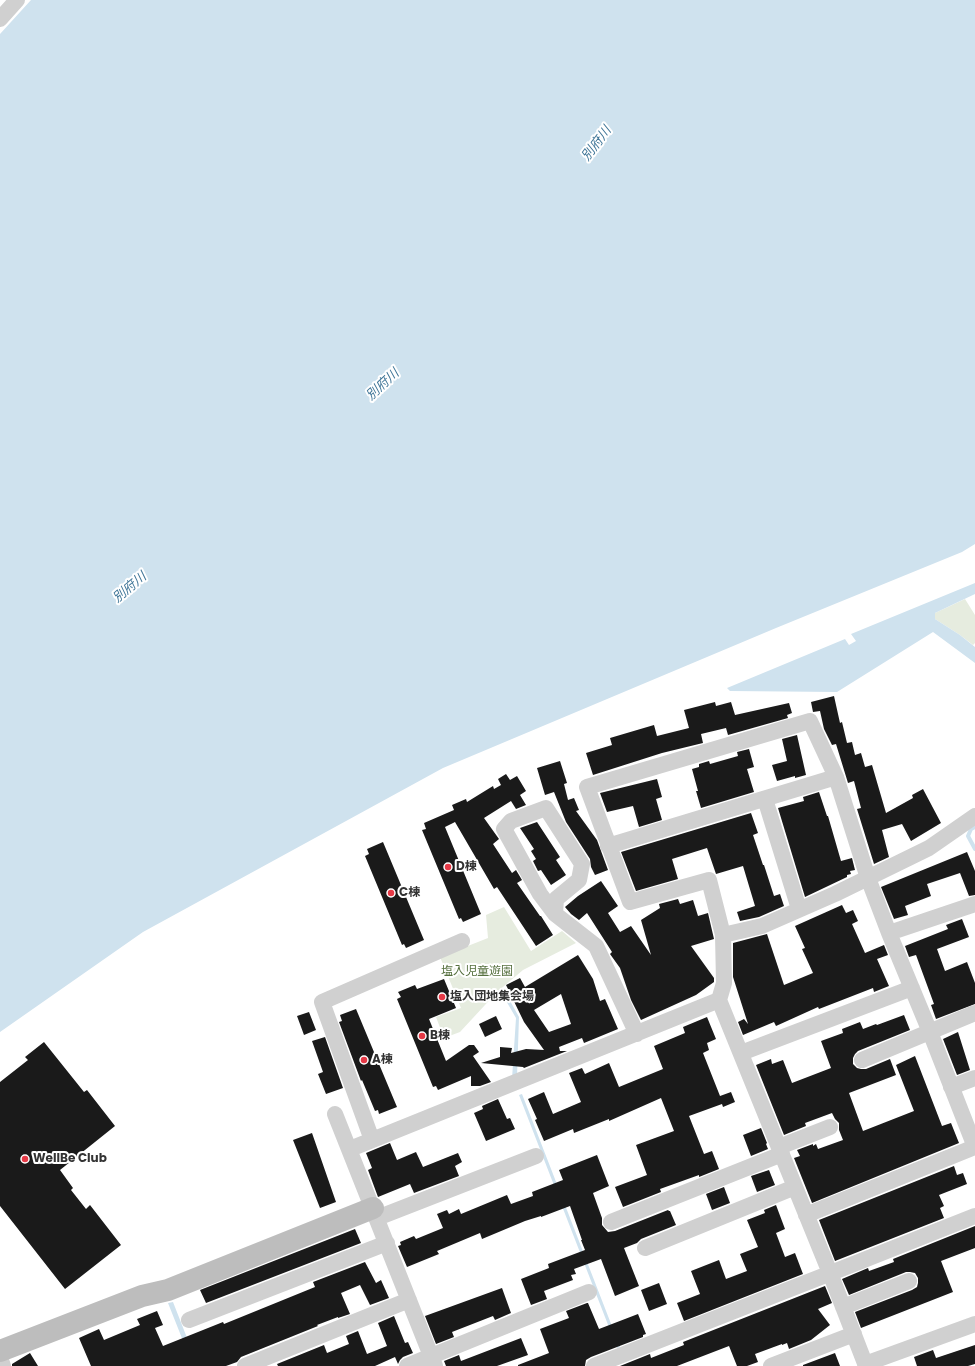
<!DOCTYPE html>
<meta charset="utf-8">
<style>
body{margin:0}
canvas{display:block;background:#fff}
</style>
<canvas width="975" height="1366"></canvas>
<script>
const context = document.querySelector('canvas').getContext('2d');
context.lineJoin = 'round';
function paint(path, color) {
  context.fillStyle = color;
  context.fill(path, 'evenodd');
}
function stroke(path, color, width, dash) {
  context.strokeStyle = color;
  context.lineWidth = width;
  context.lineCap = dash ? 'butt' : 'round';
  context.setLineDash(dash || []);
  context.stroke(path);
}
function drawText(font, color, halo, rows, align = 'center') {
  context.font = font + ' Poppins,"Noto Sans JP",sans-serif';
  context.lineWidth = 4;
  context.setLineDash([]);
  context.textBaseline = 'middle';
  context.strokeStyle = halo;
  context.fillStyle = color;
  for (const [text, x, y, turn = 0] of rows) {
    context.save();
    context.translate(x, y);
    context.rotate((+turn || 0) * Math.PI / 180);
    context.textAlign = isNaN(turn) ? turn : align;
    if (halo) context.strokeText(text, 0, 0);
    context.fillText(text, 0, 0);
    context.restore();
  }
}
paint(new Path2D(`
 M965,599L975,615V643L973,645L960,635L935,619V613Z
 M504,907L531,951L562,931L576,943L523,970L497,992L460,1032L444,1038L436,1017L461,1008L440,957L488,938L486,915Z`), '#e6ecdf');
paint(new Path2D(`
 M31,0H975V544L962,552L776,628L443,768L143,932L0,1032V34Z
 M975,583V594L935,613V619L960,635L975,647V663L933,632L837,692L730,691L727,688L845,639L849,645L856,641L851,634Z
 M504,990L519,1017L517,1077L512,1079L516,1018L501,992Z
 M522,1094L620,1347L617,1348L519,1095Z
 M173,1302L198,1366H193L168,1303Z`), '#cfe2ee');
stroke(new Path2D(`
 M975,827L971,829L968,836L975,849`), '#cfe2ee', 4);
paint(new Path2D(`
 M834,696L840,723L842,722L847,743L852,742L855,755L861,753L865,767L872,765L886,813L913,798L912,795L923,789L941,823L911,841L902,824L882,830L889,857L874,864L857,809L861,808L854,781L848,783L836,744L832,745L824,729L820,711L813,712L811,702Z
 M715,702L716,706L731,702L735,715L789,703L792,713L787,715L788,718L728,735L726,728L701,734L703,743L662,753L593,775L586,753L612,745L610,738L654,725L657,736L689,728L684,710Z
 M797,735L806,775L795,778V776L777,781L772,765L787,761L782,739Z
 M749,749L754,767L747,769L754,792L701,808L696,791H698L692,769L699,767V764L709,761L710,764L738,756L737,752Z
 M560,761L567,783L564,784L568,800L574,798L579,810L576,811L597,840L608,870L595,875L591,867L590,859L566,822L554,792L545,795L537,768Z
 M506,774L510,780L517,776L526,791L520,795L526,805L516,809L511,801L484,818L499,839L493,844L512,873L516,870L522,880L517,883L540,916H541L553,935L536,946L497,887L494,889L455,822L445,827L481,914L463,922L461,918L459,919L422,830L426,829L424,823L454,810L452,805L466,799L467,802L493,786L494,789L501,785L498,779Z
 M657,779L662,797L656,799L662,820L639,827L633,806L607,812L600,793Z
 M819,792L827,816H828L841,861L852,858L855,870L850,871L851,874L847,875V877L805,897L778,808L804,801L803,797Z
 M751,813L758,833L753,835L763,865H764L774,896L780,894L784,906L759,917L740,921L737,912L755,906L743,866L716,874L707,848L672,859L678,879L636,891L621,852Z
 M537,822L560,857L556,860L566,875L551,885L541,870L538,871L533,861L536,859L531,851L534,849L520,828Z
 M383,842L424,940L406,948L404,944L402,945L365,856L369,854L367,849Z
 M967,852L975,871V895L969,896L960,873L927,884L931,896L905,906L908,915L894,919L881,887Z
 M601,881L618,906L608,913L620,932L631,926L651,955L641,920L660,908L659,904L678,899L680,904L693,900L698,916L708,913L714,939L691,946L714,978V982L696,995L641,1020L631,1000L620,968L610,954L612,952L587,913L579,920L571,914L565,907L578,896Z
 M842,905L846,913L853,910L858,921L852,924L865,953L884,945L888,955L877,959L889,986L874,992L873,988L819,1009L818,1007L776,1026L774,1022L743,1035L738,1022L744,1019L748,1024L733,977V943L767,934L784,985L813,973L802,949L805,948L795,926Z
 M962,919L969,937L937,949L945,971L967,962L975,983V1004L936,1019L931,1005L934,1004L916,955L909,957L905,946L948,929L946,925Z
 M578,955L593,979L600,1001L605,999L618,1029L584,1043L582,1038L559,1047L560,1051H567L524,1068L523,1067L481,1063L500,1057V1047L512,1048L511,1053L526,1049L544,1050L524,1022L506,985L520,978L525,987ZM561,994L571,1024L549,1032L534,1010Z
 M444,979L456,1008L429,1019L446,1061L469,1045H474L479,1052L473,1056L491,1082L480,1086H471V1076L438,1090L436,1086L433,1087L397,999L401,997L398,992L415,985L417,989Z
 M356,1009L397,1107L379,1114L378,1110L375,1111L362,1080L361,1081L339,1022L342,1021L340,1015Z
 M309,1012L316,1030L304,1035L297,1016Z
 M904,1015L910,1030L858,1051L855,1054L853,1058V1064L857,1068L861,1069H866L890,1059L896,1075L849,1093L863,1131L914,1111L896,1065L915,1056L942,1126L951,1123L959,1143L812,1203L794,1158L800,1156L797,1150L813,1144V1146L816,1144L818,1149L843,1140L839,1130V1123L835,1119L832,1113L805,1123L806,1126L784,1135L756,1065L771,1059L772,1064L783,1060L792,1083L831,1068L821,1041L843,1033L842,1029L860,1022L863,1029L876,1024L877,1025Z
 M496,1016L502,1029L485,1037L479,1024Z
 M707,1017L716,1039L707,1043L709,1050L703,1053L720,1096L731,1092L735,1102L723,1107L722,1104L689,1116L704,1154L712,1151L719,1169L699,1177V1175L660,1189L661,1192L623,1207L615,1187L647,1175L636,1145L674,1131L661,1098L609,1121V1119L574,1133L573,1129L544,1141L535,1120L537,1119L528,1099L544,1092L553,1114L581,1102L569,1073L582,1068L585,1074L609,1063L619,1087L663,1069L654,1046L685,1033L683,1027Z
 M958,1032L970,1070L957,1075L943,1039Z
 M325,1037L343,1088L326,1094L318,1074L323,1072L312,1041Z
 M44,1042L84,1092L87,1090L115,1126L60,1170L73,1188L71,1190L86,1209L90,1205L121,1245L65,1289L0,1206V1082L28,1060L25,1057Z
 M498,1099L507,1119L510,1118L515,1129L486,1141L474,1113L483,1109L482,1106Z
 M761,1128L767,1143L766,1144L768,1149L751,1156L743,1135Z
 M312,1133L336,1202L320,1208L293,1140Z
 M390,1143L397,1160L416,1152L423,1167L458,1153L462,1162L455,1166L459,1176L414,1193L410,1184L378,1197L368,1170L372,1168L366,1153Z
 M597,1155L609,1186L593,1193L602,1218V1225L608,1232L615,1231L668,1210L669,1211H670L676,1225L641,1239L637,1243L624,1248L639,1286L615,1296L601,1259L574,1269L576,1274L571,1275L573,1280L544,1291L547,1299L531,1305L521,1279L549,1268L548,1264L585,1250L581,1240H582L570,1206L541,1217V1216L525,1221L482,1239L480,1233L437,1251L439,1254L407,1267L398,1246L401,1245L400,1242L414,1236L416,1239L443,1228L437,1214L447,1210L449,1214L459,1209L461,1214L507,1195L511,1204L533,1196L532,1192L563,1180L559,1170Z
 M954,1166L957,1175L963,1173L967,1184L939,1195L944,1206L940,1208L944,1218L835,1261L819,1220Z
 M769,1170L775,1185L757,1192L751,1176Z
 M724,1187L730,1203L712,1210L706,1194Z
 M776,1205L785,1229L776,1233L785,1257L795,1253L803,1274L684,1321L677,1303L700,1294L691,1271L719,1260L726,1279L747,1271L740,1254L758,1247L747,1220L765,1213L764,1210Z
 M975,1226V1248L941,1261L953,1292L861,1328L855,1312L912,1290L917,1287L918,1283V1278L915,1273L910,1272H906L849,1295L842,1279L868,1268L869,1271L894,1262L893,1259Z
 M355,1229L361,1243L206,1303L200,1290Z
 M365,1262L376,1283L381,1280L389,1298L370,1305L360,1285L341,1293L350,1314L338,1318V1317L317,1325L318,1326L241,1357L237,1362L226,1366H91L79,1338L99,1329L104,1340L140,1325L137,1319L157,1311L163,1325L155,1328L163,1346L223,1322L224,1324L315,1287L313,1282Z
 M659,1283L667,1304L649,1311L641,1290Z
 M825,1286L832,1303L818,1309L830,1325L811,1340L789,1349L787,1343L782,1345V1344L755,1354L758,1362L747,1366H737L729,1346L677,1366H620L650,1354L651,1358L684,1345L683,1342Z
 M502,1288L511,1313L495,1320L493,1316L452,1332L454,1337L436,1344L425,1316Z
 M587,1303H588L599,1329L638,1314L646,1334L643,1335V1337L591,1357L586,1360L585,1366H518V1365L549,1353L540,1329L569,1318L566,1311Z
 M394,1316L405,1343L408,1342L413,1353L403,1357L400,1360L398,1364L395,1357L375,1366H278L277,1364L324,1345L327,1353L349,1344L346,1336L358,1331L367,1354L387,1346L378,1323Z
 M521,1338L528,1355L497,1366H446L444,1361L459,1355L461,1361Z
 M975,1345V1364L968,1366H917L914,1357L933,1350L936,1358Z
 M30,1353L38,1366H12V1364Z
 M835,1353L840,1366H803V1365Z`), '#1a1a1a');
stroke(new Path2D(`
 M0,19L17,0
 M765,799L799,909
 M608,846L836,777
 M555,914L556,899L579,880L582,864L546,808L511,821L504,829L540,894L555,914L596,946L637,1034
 M889,933L975,904
 M723,935L762,926L835,894L929,848L975,816
 M741,1053L912,988
 M862,1060L975,1013
 M951,1087L975,1078
 M335,1114L435,1366
 M372,1140L322,1002L462,941
 M779,1147L830,1127
 M350,1149L719,1000
 M806,1215L975,1147
 M377,1218L536,1156
 M611,1222L782,1154
 M645,1248L795,1187
 M843,1307L909,1281
 M189,1320L387,1243
 M0,1357L3,1366
 M865,1364L975,1324
 M245,1366L409,1300
 M407,1366L589,1292
 M594,1366C721,1317 848,1266 975,1216
 M771,1366L854,1334
 M866,1366L830,1273L719,1000L724,983L723,935L709,880L630,902L587,787L810,721L836,777L868,878L889,933L930,1032L975,1147`), '#d0d0d0', 16);
stroke(new Path2D(`
 M0,1351L142,1296L168,1290L373,1208`), '#bdbdbd', 22);
for (const [x, y, r, color] of [
 [448,867,4,"#e63946"],
 [391,893,4,"#e63946"],
 [442,997,4,"#e63946"],
 [422,1036,4,"#e63946"],
 [364,1060,4,"#e63946"],
 [25,1159,4,"#e63946"]
]) {
  const dot = new Path2D();
  dot.arc(x, y, r, 0, 2 * Math.PI);
  context.fillStyle = color;
  context.fill(dot);
  stroke(dot, '#fff', 1.5);
}
drawText('bold 12px', '#333', '#fff', [
 ["D棟",456,867],
 ["C棟",399,893],
 ["塩入団地集会場",450,997],
 ["B棟",430,1036],
 ["A棟",372,1060],
 ["WellBe Club",33,1159]
], 'left');
drawText('12px', '#56703f', '#fff', [
 ["塩入児童遊園",477,972]
]);
drawText('italic 13px', '#3f7597', '#fff', [
 ["別府川",597,144,-53],
 ["別府川",383,385,-43],
 ["別府川",130,588,-40]
]);
</script>
